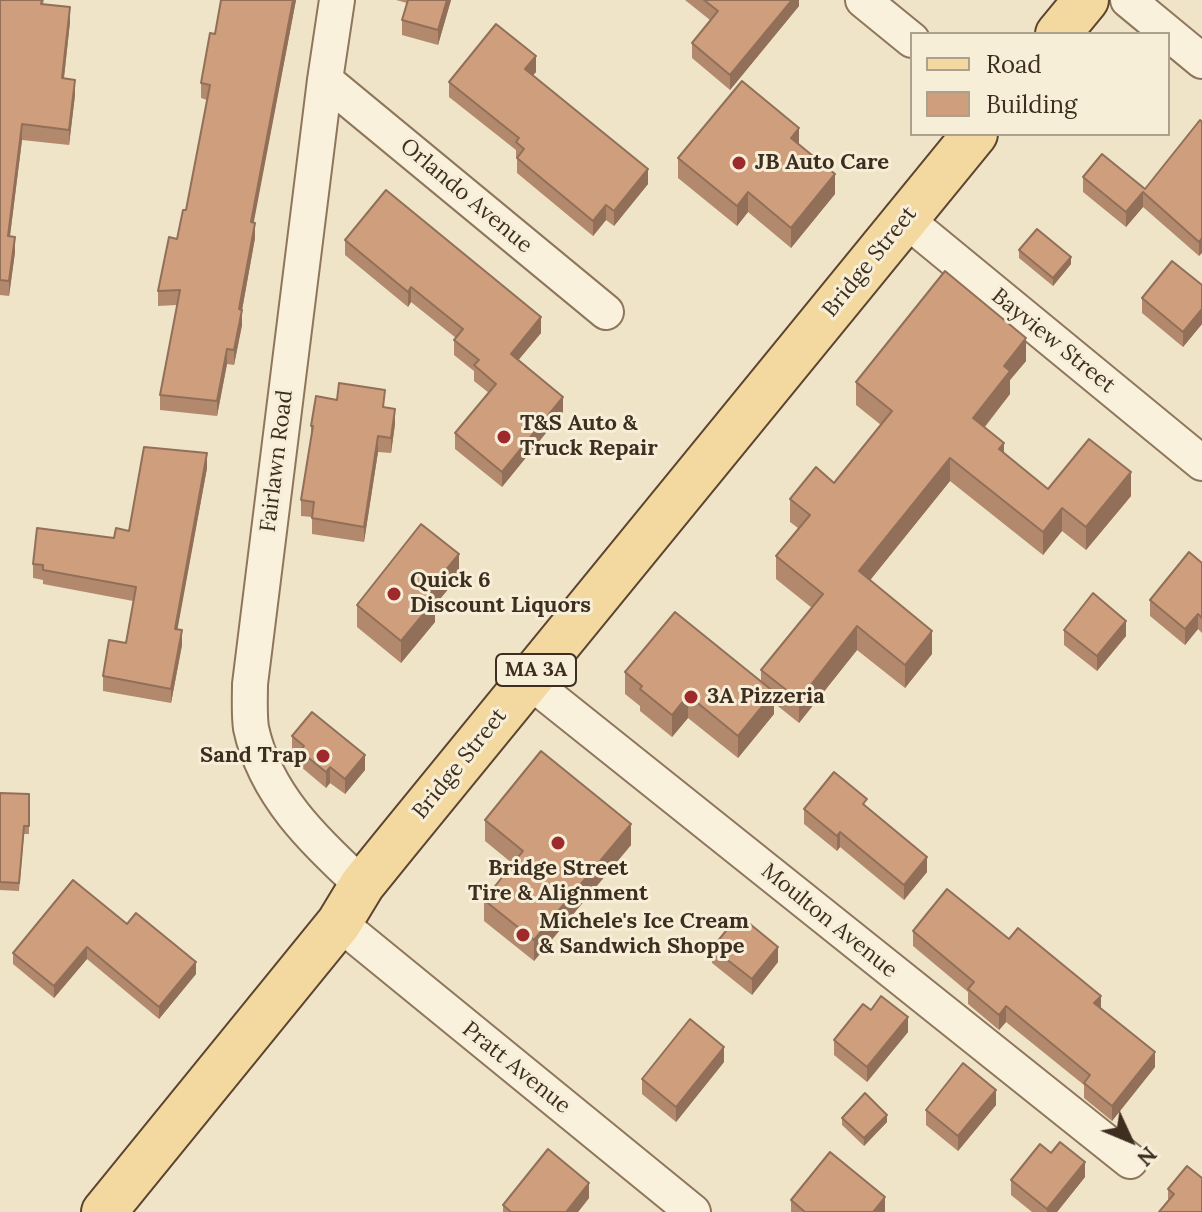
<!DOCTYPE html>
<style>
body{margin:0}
#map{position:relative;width:1202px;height:1212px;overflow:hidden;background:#f0e4c8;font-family:Lora,serif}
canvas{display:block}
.legend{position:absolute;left:910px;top:32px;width:260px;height:104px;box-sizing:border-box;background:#f7eed8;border:2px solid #ada18e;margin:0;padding:10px 14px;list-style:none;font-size:24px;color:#3d2e20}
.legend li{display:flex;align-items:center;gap:16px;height:40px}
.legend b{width:40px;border:2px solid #ada18e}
.north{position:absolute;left:1090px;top:1100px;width:80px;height:80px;-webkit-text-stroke:6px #f7eed8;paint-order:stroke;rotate:134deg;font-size:22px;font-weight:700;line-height:32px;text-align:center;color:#3d2e20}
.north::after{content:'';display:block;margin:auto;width:28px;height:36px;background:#3d2e20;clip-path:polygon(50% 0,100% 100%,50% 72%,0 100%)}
</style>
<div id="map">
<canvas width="1202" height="1212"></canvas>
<ul class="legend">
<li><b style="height:10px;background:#f3d9a0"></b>Road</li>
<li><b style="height:22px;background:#cf9f7d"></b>Building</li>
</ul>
<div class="north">N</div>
</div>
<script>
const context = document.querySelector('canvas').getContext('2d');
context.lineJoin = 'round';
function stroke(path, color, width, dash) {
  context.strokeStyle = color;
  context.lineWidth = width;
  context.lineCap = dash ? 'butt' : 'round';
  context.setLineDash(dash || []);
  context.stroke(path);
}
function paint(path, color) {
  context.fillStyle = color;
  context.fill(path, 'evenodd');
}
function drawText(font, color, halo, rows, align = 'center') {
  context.font = font + ' Lora,serif';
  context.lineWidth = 6;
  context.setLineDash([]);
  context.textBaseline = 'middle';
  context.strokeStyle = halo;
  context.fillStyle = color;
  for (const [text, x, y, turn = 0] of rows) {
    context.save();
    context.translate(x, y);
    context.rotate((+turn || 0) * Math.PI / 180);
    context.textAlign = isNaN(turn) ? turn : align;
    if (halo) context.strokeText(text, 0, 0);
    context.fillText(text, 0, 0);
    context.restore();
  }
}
const street = new Path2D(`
 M337,0L325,80L250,684C250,698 249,714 251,728C265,794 314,841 362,885
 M863,0L912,40
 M1128,0L1202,61
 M325,80L606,312
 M905,219L1202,463
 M528,680L1130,1161
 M339,923L693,1212`);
const primary = new Path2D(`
 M1058,34L1086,0
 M104,1212L339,923L362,885L396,843L975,134`);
stroke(street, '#8d765c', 38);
stroke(primary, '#5b4430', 48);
stroke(street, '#faf1dc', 34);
stroke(primary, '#f3d9a0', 44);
paint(new Path2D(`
 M0,0H44L43,4L70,22L64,79L75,95L69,145L22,140L10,236L15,252L9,296L0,295Z
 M221,0H296L253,223L255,238L242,310V325L234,365L227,364L217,416L160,410V395L177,305L158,306V291L177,239L186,210L207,100L201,98V83L215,34Z
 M396,0H451L438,45L402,35V20L407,3Z
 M685,0H799V6L730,90L692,58V43L710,20Z
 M536,72L533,75L648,184L614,226L606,220L593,236L517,173V158L516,157V150L449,97V82Z
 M1200,120L1199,256L1143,207L1126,227L1083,192V177L1145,189Z
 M799,145L835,194L791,248L748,212L737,226L678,178V158Z
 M345,240L541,333L518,360L563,412L502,487L455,449V433L489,393L474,381V371L454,355V340L456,338L411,302L408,307L345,255Z
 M1019,250L1071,264L1053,286L1019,258Z
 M1202,285V324L1183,347L1142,313V298Z
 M1026,361L1010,380V394L985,427L1004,454L1048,489L1131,496L1086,550L1062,531L1043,555L950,481L870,580L932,654L905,688L857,650L799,723L774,703V714L738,758L688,718L672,737L640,711V706L625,694V672L761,682V670L812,608L776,579V556L798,528L790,522V499L834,483L881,425L856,405V382Z
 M385,407L395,424L391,453L378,452L364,542L312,534V517L301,516V500L311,439V426Z
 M207,468L177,629L182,645L171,703L103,691V676L126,643L133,601L43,584V580L33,578V564L114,538L129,531Z
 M1202,563V633L1198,629L1185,645L1150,616V600Z
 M459,576L435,605V622L401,663L357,627V605Z
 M1064,630L1126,636L1097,671L1064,645Z
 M292,736L365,770L345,794L330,783L326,788L300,766V758L292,751Z
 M0,793L29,794V834H24L19,891L0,890Z
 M867,808L927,872L904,900L840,847L837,851L804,824V809Z
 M485,820L631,845L534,961L484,921V900L513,864L485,841Z
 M127,924L196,974L159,1019L87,959L54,998L13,964V953Z
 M913,931L1009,939L1101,1009L1155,1067L1112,1121L1084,1098V1085L1006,1022L999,1030L968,1004V992L913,946Z
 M712,948L778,962L752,995L712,963Z
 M871,1010L908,1032L867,1082L834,1055V1040Z
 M724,1062L676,1122L642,1094V1079Z
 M996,1105L958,1151L926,1125V1110Z
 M842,1118L887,1122L864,1146L842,1125Z
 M1051,1153L1085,1177L1057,1212H1032L1011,1195V1180Z
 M1202,1178L1168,1201V1189Z
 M589,1198L578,1212H503V1205Z
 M791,1200L885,1212H791Z`), '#b2896c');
paint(new Path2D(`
 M293,0H296L251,237V222Z
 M447,0H451L438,45V30Z
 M792,0H799V6L730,90V75Z
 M70,7V22L62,94V78Z
 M536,56V72L525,84V69Z
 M75,80V95L69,145V130Z
 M22,124V140L8,251V236Z
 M799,128V149L791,138Z
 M648,169V184L614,226V211Z
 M835,174V194L791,248V228Z
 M748,192V212L737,226V206Z
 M1143,192V207L1126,227V212Z
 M606,205V220L593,236V221Z
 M255,223V238L242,310V325L234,365V350L239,309Z
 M15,237V252L9,296V281Z
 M1202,238V253L1199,256V242Z
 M1071,257V264L1053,286V278Z
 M411,287V302L408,307V292Z
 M1202,309V324L1183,347V332Z
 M541,317V333L511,369V354Z
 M1026,338V361L1010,380V394L973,441V418L1004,366Z
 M227,349V364L217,416V401Z
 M563,397V412L502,487V472Z
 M395,409V424L391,453V438Z
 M378,436V452L364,542V527Z
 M1004,443V466L999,449Z
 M207,453V468L175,643V629Z
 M950,458V481L859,594V571Z
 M1131,472V496L1086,550V527Z
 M1062,508V531L1043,555V532Z
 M459,554V576L435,605V622L401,663V641L427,593Z
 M1198,614V629L1185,645V629Z
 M1126,621V636L1097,671V656Z
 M857,626V650L799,723V700Z
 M182,630V645L171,703V689Z
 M932,631V654L905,688V665Z
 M774,692V714L738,758V736Z
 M688,695V718L672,737V715Z
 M365,755V770L345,794V779Z
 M330,767V783L326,788V772Z
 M631,824V845L534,961V940Z
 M840,832V847L837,851V836Z
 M927,857V872L904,900V885Z
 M87,947V959L54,998V986Z
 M778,947V962L752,995V979Z
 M196,962V974L159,1019V1007Z
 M1101,996V1011L1094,1003Z
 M1006,1006V1022L999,1030V1015Z
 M908,1017V1032L867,1082V1067Z
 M724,1047V1062L676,1122V1107Z
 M1155,1052V1067L1112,1121V1106Z
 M996,1090V1105L958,1151V1136Z
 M887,1115V1122L864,1146V1138Z
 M1085,1162V1177L1057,1212H1047V1209Z
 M589,1183V1198L578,1212H566Z
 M885,1197V1212H873Z`), '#916f58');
const building = new Path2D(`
 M0,0H42L41,4L70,7L62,78L75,80L69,130L22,124L8,236L15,237L9,281L0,280Z
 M221,0H293L251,222L255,223L239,309L242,310L234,350L227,349L217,401L160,395L180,290L158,291L169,237L177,239L183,210H186L210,85L201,83L210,33L215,34Z
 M408,0H447L438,30L402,20Z
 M704,0H792L730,75L692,43L718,11Z
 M496,24L536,56L525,69L648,169L614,211L606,205L593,221L517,158L524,149L516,142L519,138L449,82Z
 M742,81L799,128L791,138L835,174L791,228L748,192L737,206L678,158Z
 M1200,120L1202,122V238L1199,242L1143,192L1126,212L1083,177L1102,154L1145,189Z
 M386,190L541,317L511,354L563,397L502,472L455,433L496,384L474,365L479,360L454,340L463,329L411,287L408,292L345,240Z
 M1037,229L1071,257L1053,278L1019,250Z
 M1172,261L1202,285V309L1183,332L1142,298Z
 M945,271L1026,338L1004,366L1010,371L973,418L1004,443L999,449L1048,489L1089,439L1131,472L1086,527L1062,508L1043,532L950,458L859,571L932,631L905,665L857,626L799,700L761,670L823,594L776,556L810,515L790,499L816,467L834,483L892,411L856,382Z
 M339,383L385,390L383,407L395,409L391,438L378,436L364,527L312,518L314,502L301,500L313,426H311L316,396L337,400Z
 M144,447L207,453L175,629L182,630L171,689L103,676L109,640L126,643L136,587L43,570V565L33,564L37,528L114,538L116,528L129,531Z
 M421,524L459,554L427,593L435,600L401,641L357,605Z
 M1189,552L1202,563V618L1198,614L1185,629L1150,600Z
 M1093,593L1126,621L1097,656L1064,630Z
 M675,612L774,692L738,736L688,695L672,715L640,689L642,686L625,672Z
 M312,712L365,755L345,779L330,767L326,772L300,751L304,746L292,736Z
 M541,751L631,824L534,940L484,900L523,851L485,820Z
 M834,772L867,799L863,804L927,857L904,885L840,832L837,836L804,809Z
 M0,793L29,794V826H24L19,883L0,882Z
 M73,880L127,924L136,913L196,962L159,1007L87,947L54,986L13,953Z
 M947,889L1009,939L1018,928L1101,996L1094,1003L1155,1052L1112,1106L1084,1083L1090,1075L1006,1006L999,1015L968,989L974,982L913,931Z
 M739,915L778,947L752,979L712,948Z
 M881,996L908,1017L867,1067L834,1040L863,1004L871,1010Z
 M690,1019L724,1047L676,1107L642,1079Z
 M963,1063L996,1090L958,1136L926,1110Z
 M865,1093L887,1115L864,1138L842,1118Z
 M1060,1142L1085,1162L1047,1209L1011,1180L1040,1144L1051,1153Z
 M548,1149L589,1183L566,1212H511L503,1205Z
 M830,1152L885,1197L873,1212H805L791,1200Z
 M1187,1166L1202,1178V1212H1159L1174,1194L1168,1189Z`);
paint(building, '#cf9f7d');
stroke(building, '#916f58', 2);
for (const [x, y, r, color] of [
 [739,163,8,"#9e2a2b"],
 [504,437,8,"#9e2a2b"],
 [394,594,8,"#9e2a2b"],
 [691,697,8,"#9e2a2b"],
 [323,756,8,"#9e2a2b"],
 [558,843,8,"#9e2a2b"],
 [523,935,8,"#9e2a2b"]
]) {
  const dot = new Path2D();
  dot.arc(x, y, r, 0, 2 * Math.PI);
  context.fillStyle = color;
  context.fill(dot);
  stroke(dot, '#f7eed8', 3);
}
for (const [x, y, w] of [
 [536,670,80]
]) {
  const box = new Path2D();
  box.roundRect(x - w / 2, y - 16, w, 32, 6);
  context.fillStyle = '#f7eed8';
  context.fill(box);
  stroke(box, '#3d2e20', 2);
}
drawText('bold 20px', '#3d2e20', null, [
 ["MA 3A",536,670]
]);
drawText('bold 22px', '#3d2e20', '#f7eed8', [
 ["JB Auto Care",755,163],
 ["T&S Auto &",520,424],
 ["Truck Repair",520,449],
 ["Quick 6",410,581],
 ["Discount Liquors",410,606],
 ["3A Pizzeria",707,697],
 ["Sand Trap",307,756,"right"],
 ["Bridge Street",558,869,"center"],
 ["Tire & Alignment",558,894,"center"],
 ["Michele's Ice Cream",539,922],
 ["& Sandwich Shoppe",539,947]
], 'left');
drawText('22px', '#3d2e20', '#f7eed8', [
 ["Orlando Avenue",466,196,40],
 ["Bridge Street",870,262,-51],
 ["Bayview Street",1053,341,39],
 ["Fairlawn Road",277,461,-83],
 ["Bridge Street",460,764,-51],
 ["Moulton Avenue",829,921,39],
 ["Pratt Avenue",516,1068,39]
]);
</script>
